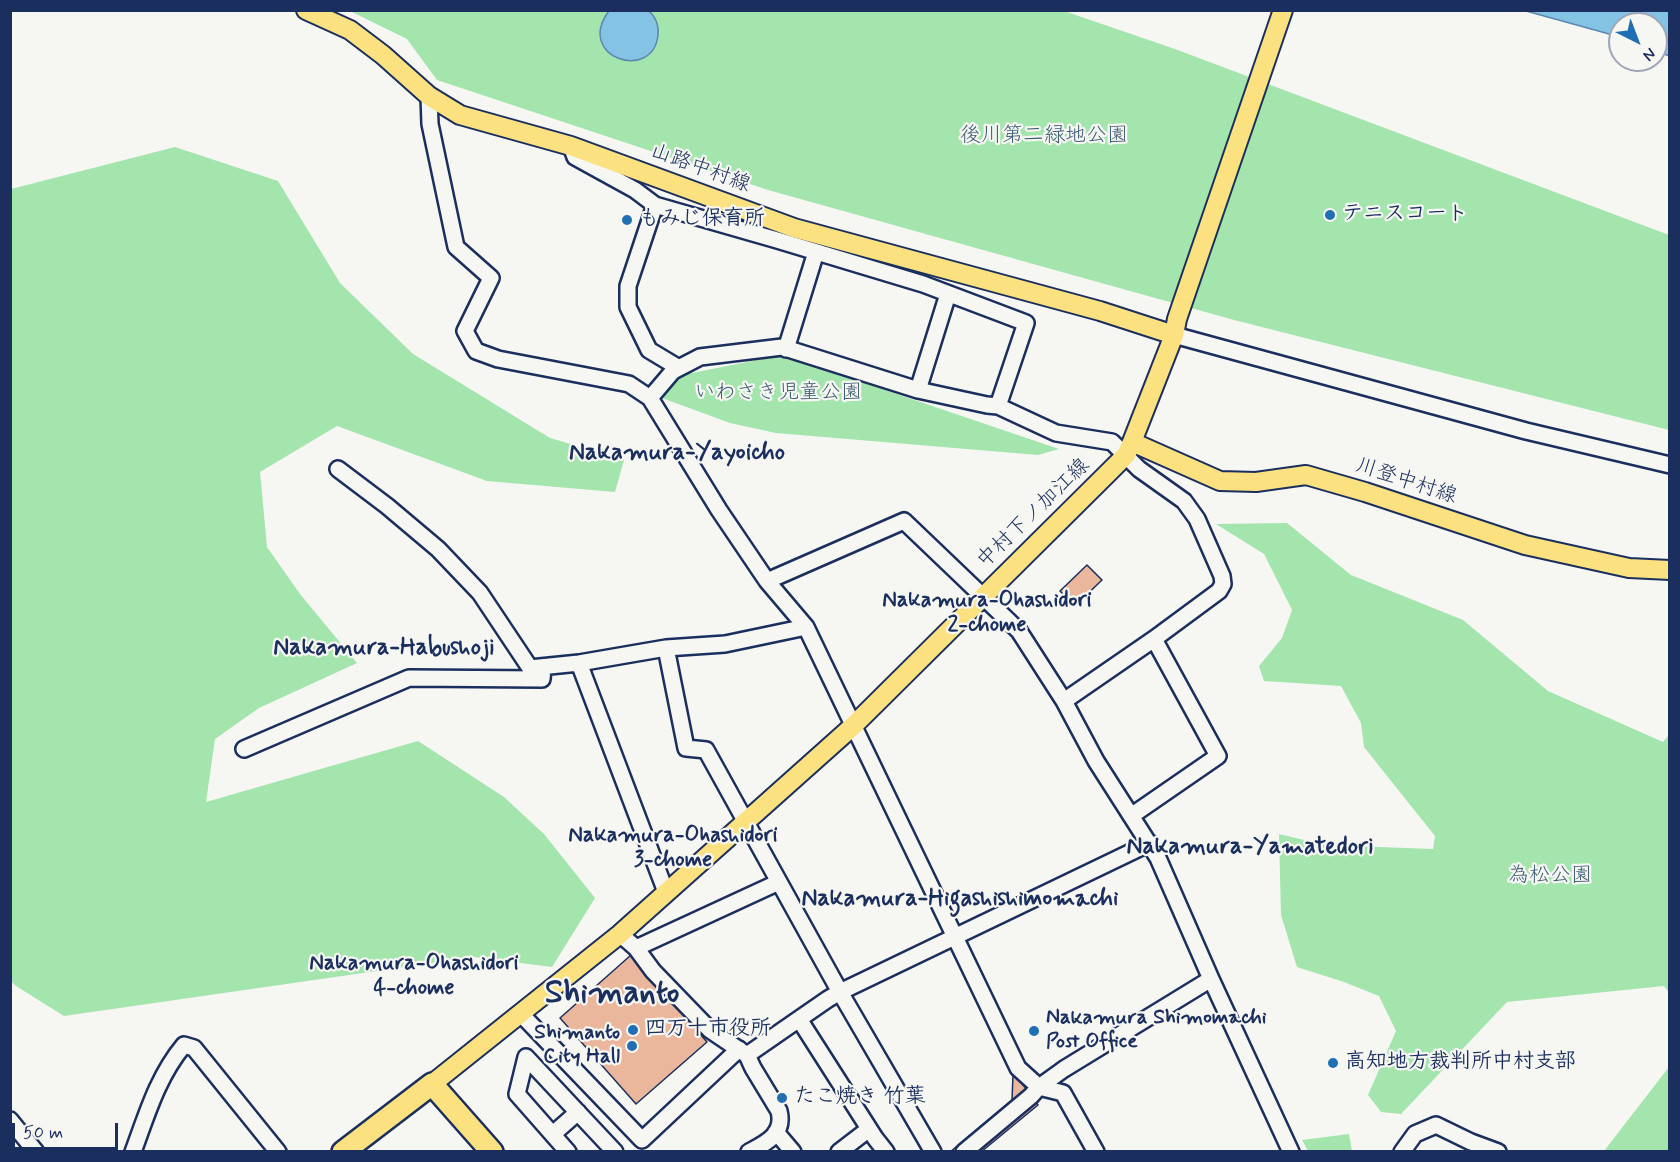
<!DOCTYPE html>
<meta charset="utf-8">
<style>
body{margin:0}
#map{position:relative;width:1680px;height:1162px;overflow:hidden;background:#f6f6f2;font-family:Mynerve,sans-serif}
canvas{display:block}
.frame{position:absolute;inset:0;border:12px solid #1b2f5e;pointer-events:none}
.north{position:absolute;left:1608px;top:12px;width:60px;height:60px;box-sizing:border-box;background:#f6f6f2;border:2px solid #9ea6b7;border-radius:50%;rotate:138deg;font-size:16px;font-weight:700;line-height:24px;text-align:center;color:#1b2f5e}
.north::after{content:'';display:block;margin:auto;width:21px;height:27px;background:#1f6fb2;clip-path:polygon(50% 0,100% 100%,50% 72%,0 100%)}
.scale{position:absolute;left:12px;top:1123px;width:106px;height:27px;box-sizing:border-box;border:3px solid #1b2f5e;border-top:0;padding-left:8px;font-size:18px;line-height:21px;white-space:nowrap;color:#1b2f5e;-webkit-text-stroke:4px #f6f6f2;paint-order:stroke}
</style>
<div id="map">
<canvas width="1680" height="1162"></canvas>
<div class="frame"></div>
<div class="north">N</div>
<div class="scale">50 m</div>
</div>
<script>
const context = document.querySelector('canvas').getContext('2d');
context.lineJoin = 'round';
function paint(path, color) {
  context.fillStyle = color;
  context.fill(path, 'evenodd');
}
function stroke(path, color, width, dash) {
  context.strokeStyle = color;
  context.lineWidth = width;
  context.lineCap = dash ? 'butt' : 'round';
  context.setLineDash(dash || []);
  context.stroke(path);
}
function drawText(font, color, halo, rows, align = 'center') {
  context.font = font + ' Mynerve,"Klee One",sans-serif';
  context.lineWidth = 4.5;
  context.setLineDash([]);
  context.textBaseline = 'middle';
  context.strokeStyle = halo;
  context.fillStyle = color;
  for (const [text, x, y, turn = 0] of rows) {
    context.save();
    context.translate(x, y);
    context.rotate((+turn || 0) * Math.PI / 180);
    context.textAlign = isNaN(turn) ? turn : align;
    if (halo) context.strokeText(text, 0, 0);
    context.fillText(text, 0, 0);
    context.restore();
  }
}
paint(new Path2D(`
 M350,11H1064L1175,49L1669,235V430L1234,320L768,190L437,80L407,39Z
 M175,147L278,181L340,283L413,354L550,438L624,460L615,492L487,481L337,426L260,472L267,547L300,594L357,663L259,708L215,739L206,802L418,741L504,797L544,834L595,898L552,967L474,957L64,1016L16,986L11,981V189Z
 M782,355L1059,449L1038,455L776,433L730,423L662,398L677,376Z
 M1287,523L1351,575L1463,620L1548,691L1663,742L1669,735V993L1664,986L1507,1002L1401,1114L1381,1112L1368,1095L1396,1031L1379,996L1344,982L1297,967L1281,915L1279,834L1325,845L1433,849L1435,836L1364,747L1361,723L1341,686L1264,681L1259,666L1282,638L1292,610L1264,554L1216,524Z
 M1669,1067V1151H1604Z
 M1349,1134L1352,1151H1308L1302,1140Z`), '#a4e5ae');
const water = new Path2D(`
 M609,11L648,10C656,17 659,26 658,35C653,83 574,57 609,11Z
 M1526,11H1669V56L1656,50V24H1620V37Z`);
paint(water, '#85c3e5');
stroke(water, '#5b88af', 1.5);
const building = new Path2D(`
 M1087,565L1102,580L1075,606L1060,591Z
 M631,955L707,1042L636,1104L560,1018Z
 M1015,1074L1038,1105L981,1152H950L1012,1100L1013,1075Z`);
paint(building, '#eab79c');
stroke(building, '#1b2f5e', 1.5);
const minor = new Path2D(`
 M429,96L430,124L456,247L491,278L465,331L476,351L498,359L629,384L650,398L719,510L767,581L806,627L1018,1068L1039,1087L1063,1093L1096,1152
 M571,146L575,157L635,190L655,205L777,240L923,284L1026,323L998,406
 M655,205L628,286V307L649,350L679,368
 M1174,335L1526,431L1670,465
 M786,349L816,252
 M918,390L948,294
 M650,398L673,371L700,357L782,347L918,390L987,405L998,406L1056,433L1112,442L1139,469L1184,501L1197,519L1222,576L1223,584L1219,591L1154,639L1064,701
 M338,469L387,506L438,549L480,593L530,668L579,663L666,648L725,644L806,627
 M767,581L904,521L1019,631L1064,701L1096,761L1158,858L1211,979L1291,1152
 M666,648L686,748L706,750L840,992L933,1152
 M579,663L666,892
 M244,749L409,678L542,679L543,668
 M1131,816L1218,756L1154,639
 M620,934L636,948L653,971L710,1030L747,1055L753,1068L779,1111C785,1134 766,1143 749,1152
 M636,948L779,882
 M521,1014L642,1140L739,1049
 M799,1019L875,1138L886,1152
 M747,1055L828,999L840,992L1150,843
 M10,1120L36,1152
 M776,1132L793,1152
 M553,1134L578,1112
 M133,1152C147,1114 158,1076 184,1045L194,1048L278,1152
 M568,1152L517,1094L526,1057L615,1152
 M839,1152L869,1129
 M964,1152L1031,1096L1039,1087L1064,1069L1211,979
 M1402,1152L1415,1134L1436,1125L1471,1142L1498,1152`);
const major = new Path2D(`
 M306,10L350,30L383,55L429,96L460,115L571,146L794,228L1100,311L1174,335
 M1132,442L1220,481L1256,482L1306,475L1365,492L1525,545L1629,568L1670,570
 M432,1084L620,934L853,726L1111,470L1126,455L1132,442L1174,335L1177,319L1283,10`);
const highway = new Path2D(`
 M343,1152L432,1084L492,1152`);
stroke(minor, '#1b2f5e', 20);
stroke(major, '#1b2f5e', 22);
stroke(highway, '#1b2f5e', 26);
stroke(minor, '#f6f6f2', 15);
stroke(major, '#fbe180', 18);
stroke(highway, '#fbe180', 21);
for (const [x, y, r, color] of [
 [1330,215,6,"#1f6fb2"],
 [627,220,6,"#1f6fb2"],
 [633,1030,6,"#1f6fb2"],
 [1034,1031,6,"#1f6fb2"],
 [632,1046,6,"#1f6fb2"],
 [1333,1063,6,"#1f6fb2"],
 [782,1098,6,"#1f6fb2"]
]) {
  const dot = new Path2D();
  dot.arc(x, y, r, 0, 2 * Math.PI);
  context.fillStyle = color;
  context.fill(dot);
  stroke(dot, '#f6f6f2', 2);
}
drawText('21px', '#3d5c72', '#f6f6f2', [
 ["後川第二緑地公園",1044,137],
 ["いわさき児童公園",778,394],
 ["為松公園",1550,877]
]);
drawText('21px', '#1b2f5e', '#f6f6f2', [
 ["山路中村線",700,169,20],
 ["川登中村線",1406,482,18],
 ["中村下ノ加江線",1034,514,-44]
]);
drawText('bold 21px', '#1b2f5e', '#f6f6f2', [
 ["テニスコート",1342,215],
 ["もみじ保育所",639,220],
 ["Nakamura Shimomachi",1046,1019],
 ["Post Office",1046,1043],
 ["四万十市役所",645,1030],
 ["Shimanto",620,1034,"right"],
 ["City Hall",620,1058,"right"],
 ["高知地方裁判所中村支部",1345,1063],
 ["たこ焼き 竹葉",794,1098]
], 'left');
drawText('bold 22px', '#1b2f5e', '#f6f6f2', [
 ["Nakamura-Ohashidori",987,601],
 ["2-chome",987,626],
 ["Nakamura-Ohashidori",673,836],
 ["3-chome",673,861],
 ["Nakamura-Ohashidori",414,964],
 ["4-chome",414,989]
]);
drawText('bold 24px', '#1b2f5e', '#f6f6f2', [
 ["Nakamura-Yayoicho",677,454],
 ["Nakamura-Habushoji",384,649],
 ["Nakamura-Yamatedori",1250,848],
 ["Nakamura-Higashishimomachi",960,900]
]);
drawText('bold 33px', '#1b2f5e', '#f6f6f2', [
 ["Shimanto",612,995]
]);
</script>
